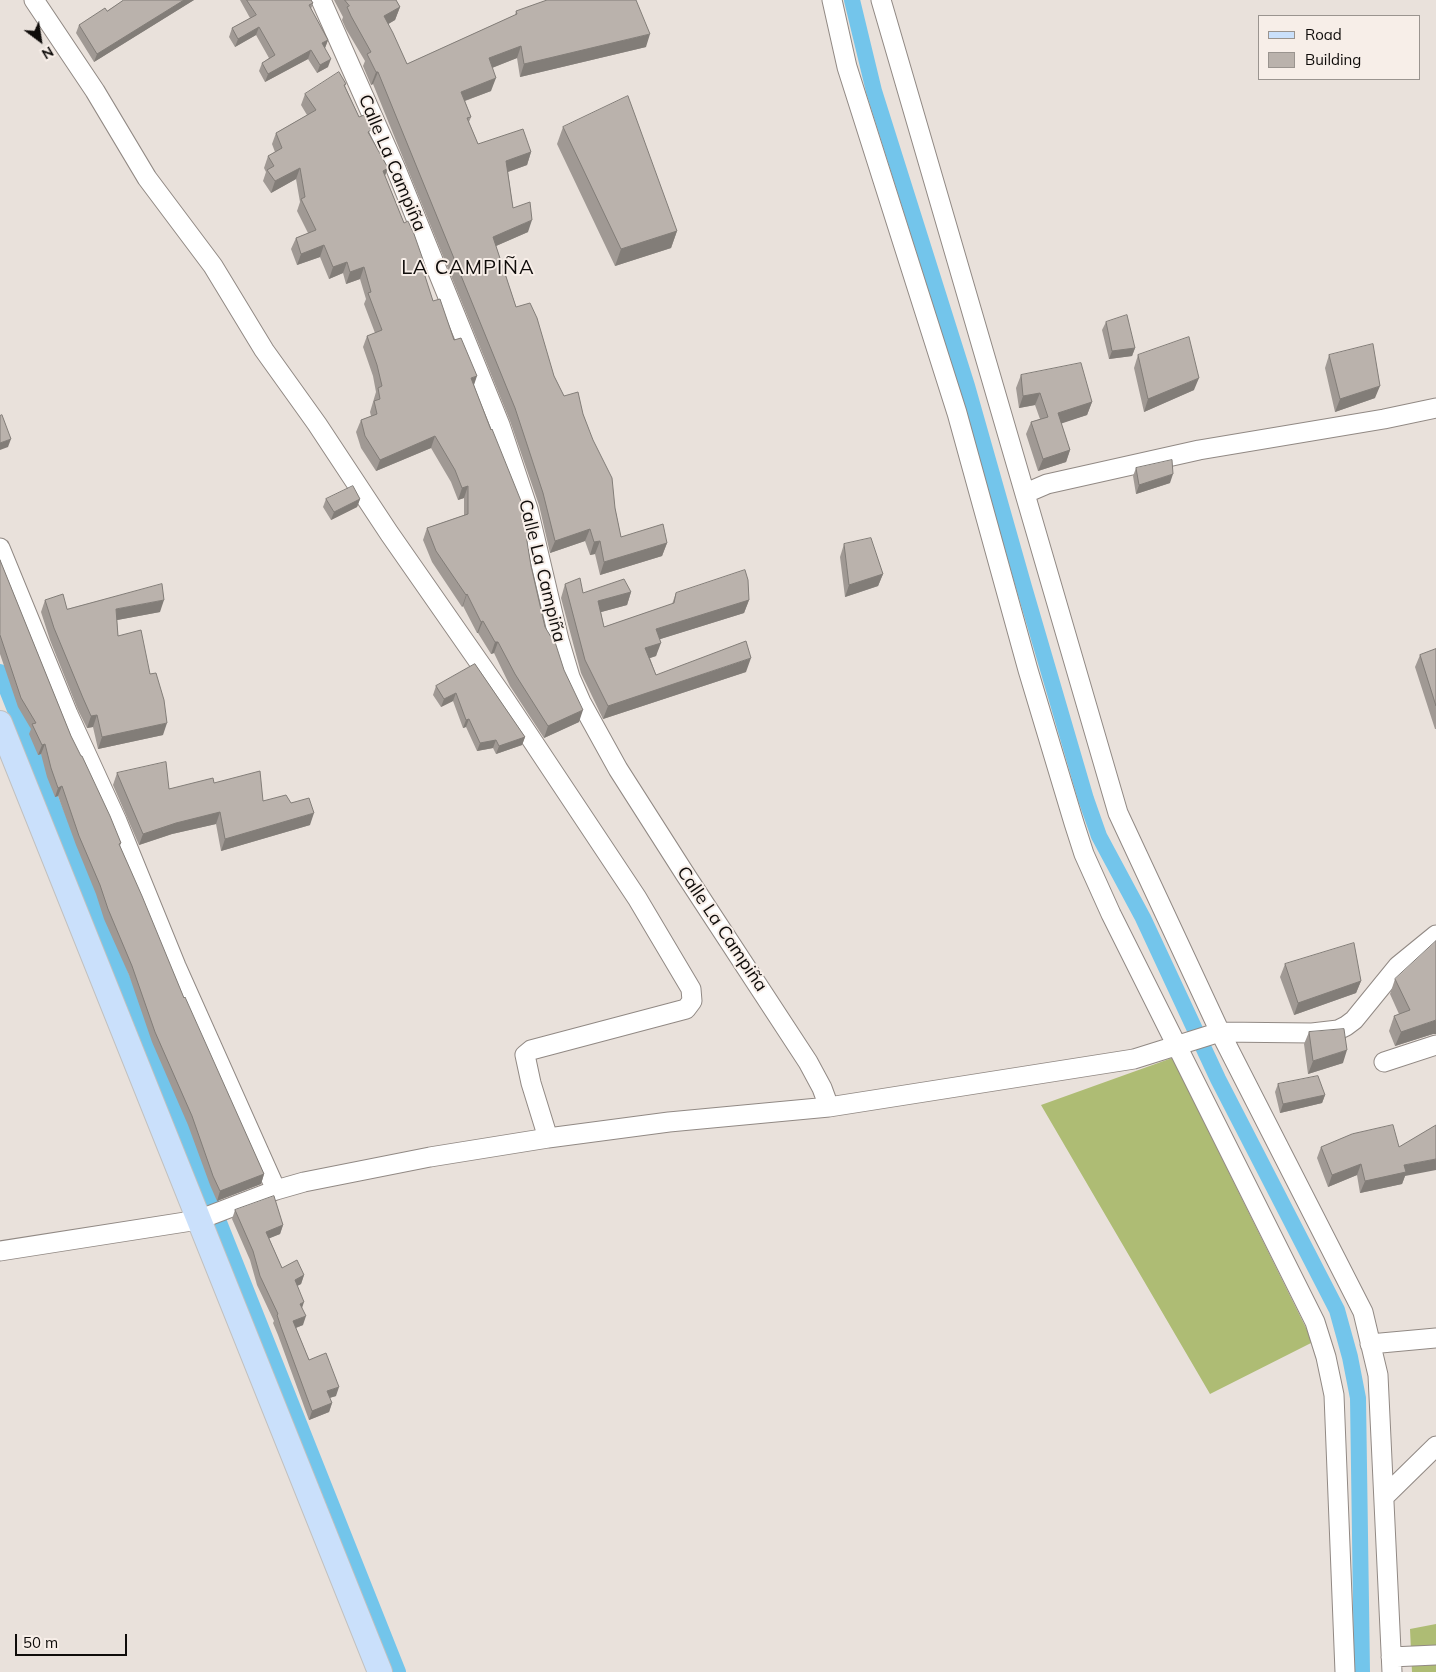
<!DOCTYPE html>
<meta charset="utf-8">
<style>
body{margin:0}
#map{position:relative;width:1436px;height:1672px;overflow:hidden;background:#e9e1db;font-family:Mulish,sans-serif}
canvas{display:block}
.legend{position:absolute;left:1258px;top:15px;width:162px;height:65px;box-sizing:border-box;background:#f7eee8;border:1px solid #9a948f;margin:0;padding:6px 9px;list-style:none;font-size:15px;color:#0f0c0a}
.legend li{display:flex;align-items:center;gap:10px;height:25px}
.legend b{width:25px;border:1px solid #9a948f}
.north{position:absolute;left:15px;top:15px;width:50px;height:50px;-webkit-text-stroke:4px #f7eee8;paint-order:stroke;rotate:149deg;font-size:14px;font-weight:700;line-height:20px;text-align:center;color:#0f0c0a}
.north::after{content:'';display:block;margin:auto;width:18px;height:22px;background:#0f0c0a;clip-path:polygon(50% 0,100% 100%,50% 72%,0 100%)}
.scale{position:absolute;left:15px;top:1634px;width:112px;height:22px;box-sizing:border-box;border:2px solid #0f0c0a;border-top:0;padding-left:6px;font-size:15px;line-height:18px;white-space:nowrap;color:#0f0c0a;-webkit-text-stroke:4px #f7eee8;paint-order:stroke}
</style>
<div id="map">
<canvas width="1436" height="1672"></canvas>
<ul class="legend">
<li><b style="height:6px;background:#cae0fb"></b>Road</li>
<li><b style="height:14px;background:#bab2ac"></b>Building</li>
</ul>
<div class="north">N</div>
<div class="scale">50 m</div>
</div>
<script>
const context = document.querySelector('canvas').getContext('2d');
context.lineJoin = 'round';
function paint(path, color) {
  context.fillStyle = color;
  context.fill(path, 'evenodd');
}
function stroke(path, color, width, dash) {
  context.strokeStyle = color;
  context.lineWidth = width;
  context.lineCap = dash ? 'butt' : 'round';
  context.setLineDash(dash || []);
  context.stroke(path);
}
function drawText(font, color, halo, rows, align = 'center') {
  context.font = font + ' Mulish,sans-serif';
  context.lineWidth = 4;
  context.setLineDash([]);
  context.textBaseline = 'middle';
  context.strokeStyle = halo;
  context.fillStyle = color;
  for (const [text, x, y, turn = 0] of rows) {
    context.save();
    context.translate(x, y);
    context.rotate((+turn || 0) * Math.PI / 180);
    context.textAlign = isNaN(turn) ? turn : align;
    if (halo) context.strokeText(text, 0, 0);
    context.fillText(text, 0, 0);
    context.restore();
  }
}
paint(new Path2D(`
 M1172,1058L1313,1342L1210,1394L1041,1105Z
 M1436,1624V1672H1412L1410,1629Z`), '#aebc74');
stroke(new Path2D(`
 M852,0L874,91L967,386L1024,587L1086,799L1099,836L1143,918L1218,1079L1337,1310L1350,1357L1358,1398L1362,1672
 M0,672L398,1672`), '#73c5eb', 16);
const minor = new Path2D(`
 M34,0L95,91L147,178L213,266L264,350L317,424L389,533L504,698L637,898L691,989L692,1001L686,1009L531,1050L525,1055L531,1083L548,1138
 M321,0L396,169L500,425L528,509L559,640L570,677L581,702L618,769L685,874L808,1062L822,1088L829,1107
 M832,0L847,67L957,413L1028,670L1074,823L1084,854L1111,914L1315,1322L1326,1357L1334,1395L1345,1672
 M881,0L1118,813L1220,1032L1363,1312L1378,1375L1392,1672
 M1026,493L1047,484L1199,450L1384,419L1436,408
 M0,548L68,714L117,821L176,966L276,1190
 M1384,1062L1436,1045
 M0,1251L198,1220L276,1190L304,1182L430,1157L548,1138L669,1122L829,1107L1134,1059L1220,1032L1312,1033L1338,1030L1346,1026L1354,1020L1398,966L1436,935
 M1370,1344L1436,1338
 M1384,1497L1436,1446
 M1391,1657L1436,1655`);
const major = new Path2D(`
 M0,723L380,1672`);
stroke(minor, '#918984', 21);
stroke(major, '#c1c0bf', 26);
stroke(minor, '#fff', 19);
stroke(major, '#cae0fb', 24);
paint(new Path2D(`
 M124,0H194L94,62L76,33L79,25L107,11Z
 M240,0H311L313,3L311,9L328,40L325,48L328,67L317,73L308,59L265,82L259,71L262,63L269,58L256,35L235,47L229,37L232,28L250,18Z
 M334,0H396L400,7L395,20L388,24L407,64L515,15L516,11L646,47L520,77L517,58L492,68L491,91L465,101L471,117L469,122L478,144L531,152L527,165L508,172L513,208L528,232L496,246L516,307L554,376L564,396L583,414L615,508L621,537L667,543L662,556L600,575L595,554L590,555L585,541L550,553L539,505L510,421L373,84L371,85L363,66L365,61L346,29L342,20L343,17Z
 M346,84L345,86L359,117L370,134L388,168L385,176L404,223L427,271L425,277L433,301L454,340L474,385L527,540L531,566L545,627L579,722L544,738L510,686L494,653L491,654L478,633H477L463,606L462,607L432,562L423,540L427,528L464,515V498L458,500L451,482L431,448L376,471L361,448L356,432L361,420L371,416L370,412L376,392L373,376L363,347L367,336L375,333L364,304L366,299L360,279L346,284L343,273L329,279L320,257L297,265L291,249L296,238L308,233L297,211L300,202L296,179L271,193L263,181L266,172L264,168L268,156L275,152L272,144L276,133L307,115L301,105L305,94Z
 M563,127L677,231L671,248L615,266L557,144Z
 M1106,322L1135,348L1132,356L1109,359L1102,330Z
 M1138,355L1194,390L1144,412L1134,368Z
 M1329,355L1375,398L1335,412L1325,368Z
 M1021,375L1092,402L1087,415L1061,423L1070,450L1066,462L1038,471L1026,434L1031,422L1040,419L1035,405L1019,408L1016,388Z
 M1136,468L1170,483L1136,494L1133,476Z
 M326,499H360L357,507L331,520L323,507Z
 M844,544L883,574L878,586L845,597L840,557Z
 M0,560L71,736L121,843L120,846L184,998L264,1174L261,1184L217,1201L210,1185L188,1125L152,1042L129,975L104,919L96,894L76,845L58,796L55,797L47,777L41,754L38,755L29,734L31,729L18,707L0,654Z
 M565,584L583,593L631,592L627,605L601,612L604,627L672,604L676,593L749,600L744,613L660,639L656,656L650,658L656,675L746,672L603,719L581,673L561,598Z
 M45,600L67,609L160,612L117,620L118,636L150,674L163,735L98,749L93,727L87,728L78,710L50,640L41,612Z
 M1436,649V729H1435L1415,667L1420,655Z
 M475,664L525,737L522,745L496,754L493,748L477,751L466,727L463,728L453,701L441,707L433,695L436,686Z
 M117,773L169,789L214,783L263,801L291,803L310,825L221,851L216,824L172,834L139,845L113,785Z
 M1285,964L1361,981L1356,993L1294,1015L1280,977Z
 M1395,979L1433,1034L1395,1046L1389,1031L1394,1016L1399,1014L1390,994Z
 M1309,1032L1343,1063L1308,1074L1304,1044Z
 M1278,1084L1325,1095L1322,1103L1280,1113L1275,1092Z
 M1321,1147H1399L1405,1176L1402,1184L1360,1193L1357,1175L1328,1187L1317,1158Z
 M235,1210L283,1225L280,1234L269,1238L282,1268L304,1275L301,1284L297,1286L302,1308L303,1325L296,1328L309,1360L336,1396L329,1398L332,1403L329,1412L309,1420L278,1335L273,1323L274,1321L257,1285L250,1260L232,1219Z`), '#a09994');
paint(new Path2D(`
 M184,0H194L94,62L97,54Z
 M400,7L395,20L380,29L384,16Z
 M259,27L256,35L235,47L238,39Z
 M650,34L646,47L520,77L524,64Z
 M328,40L325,48L322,43Z
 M521,46L517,58L484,71L489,58Z
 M311,50L308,59L265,82L268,74Z
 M331,59L328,67L317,73L320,65Z
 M376,72H378L373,84L371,85Z
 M496,78L491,91L456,104L461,92Z
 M531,152L527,165L502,174L506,161Z
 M300,168L296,179L271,193L275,181Z
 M388,168L383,180V171Z
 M532,220L528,232L489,249L493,237Z
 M677,231L671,248L615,266L621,249Z
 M324,245L320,257L297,265L301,254Z
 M347,262L343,273L329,279L333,267Z
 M364,267L360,279L346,284L350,272Z
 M1135,348L1132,356L1109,359L1112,351Z
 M477,376L473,388L471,378Z
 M1199,378L1194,390L1144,412L1148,399Z
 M1380,386L1375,398L1335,412L1340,399Z
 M1040,393L1035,405L1019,408L1023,396Z
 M1092,402L1087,415L1054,426L1058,413Z
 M435,436L431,448L376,471L380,460Z
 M11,439L8,447L0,450V443Z
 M1070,450L1066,462L1038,471L1043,459Z
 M1173,474L1170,483L1136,494L1139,485Z
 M468,486L464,498L458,500L462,488Z
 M360,499L357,507L331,520L334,512Z
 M590,529L585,541L550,553L555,541Z
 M600,541L595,554L590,555L594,542Z
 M667,543L662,556L600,575L604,562Z
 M883,574L878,586L845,597L849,585Z
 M631,592L627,605L594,614L598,601Z
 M467,594L463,606L462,607L466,595Z
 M164,600L160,612L112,621L116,609Z
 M749,600L744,613L651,642L656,629Z
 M483,621L478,633H477L481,622Z
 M495,642H498L494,653L491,654Z
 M661,643L656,656L641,661L645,648Z
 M751,658L746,672L603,719L608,706Z
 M456,693L453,701L441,707L444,699Z
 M583,710L579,722L544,738L548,726Z
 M97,715L93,727L87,728L91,716Z
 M469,719L466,727L463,728L466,720Z
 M167,723L163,735L98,749L102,737Z
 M525,737L522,745L496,754L499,746Z
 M496,740L493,748L477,751L480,743Z
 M45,744L41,754L38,755L42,745Z
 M62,786L58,796L55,797L58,788Z
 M220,812L216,824L172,834L139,845L143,834L176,823Z
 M314,813L310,825L221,851L225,839Z
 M1361,981L1356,993L1294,1015L1298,1003Z
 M1436,1020V1034H1433L1395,1046L1401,1032Z
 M1347,1050L1343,1063L1308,1074L1313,1061Z
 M1325,1095L1322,1103L1280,1113L1283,1104Z
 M1436,1159V1170L1405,1176L1402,1184L1360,1193L1365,1181L1404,1165Z
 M1361,1164L1357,1175L1328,1187L1332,1175Z
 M264,1174L261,1184L217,1201L220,1191Z
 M283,1225L280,1234L263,1241L266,1232Z
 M304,1275L301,1284L291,1289L295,1280Z
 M304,1302L301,1311L300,1304Z
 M306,1316L303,1325L290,1330L293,1321Z
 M339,1387L336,1396L323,1400L327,1391Z
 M332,1403L329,1412L309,1420L312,1411Z`), '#827d78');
const building = new Path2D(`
 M124,0H184L97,54L79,25L105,8L107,11Z
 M247,0H311L313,3L309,5L328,40L322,43L331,59L320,65L311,50L268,74L262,63L275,55L259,27L238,39L232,28L256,15Z
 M345,0H396L400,7L384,16L393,33L407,64L517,14L516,11L547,0H636L650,34L524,64L521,46L489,58L496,78L461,92L471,117L467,118L478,144L523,129L531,152L506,161L513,208L530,202L532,220L493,237L516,307L530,303L537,318L554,376L564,396L578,392L583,414L593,440L612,478L615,508L621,537L663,524L667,543L604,562L600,541L594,542L590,529L555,541L543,493L515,408L378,72H376L367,54L371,52L351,16L347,7L349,6Z
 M339,72L346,84L344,85L359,117L364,115L371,130L368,132L388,168L383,171L404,223L408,221L414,234L427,271L424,273L433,301L440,299L454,340L461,338L477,376L471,378L491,430L492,429L521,501L529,534L526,535L531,566L545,627L554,642H555L564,670L583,710L548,726L515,674L498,642H495L483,621L481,622L467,594L466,595L436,551L427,528L468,514V486L462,488L455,470L435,436L380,460L365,436L361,420L377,414L374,401L380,399L378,388L382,386L377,365L367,336L382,330L368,293L371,292L364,267L350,272L347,262L333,267L324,245L301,254L296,238L316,230L301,199L305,197L300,168L275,181L267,170L274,166L268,156L282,148L276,133L316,110L305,94Z
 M628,96L677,231L621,249L563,127Z
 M1127,315L1135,348L1112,351L1106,322Z
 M1189,337L1199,378L1148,399L1138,355Z
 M1373,344L1380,386L1340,399L1329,355Z
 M1081,363L1092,402L1058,413L1070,450L1043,459L1031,422L1048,417L1040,393L1023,396L1021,375Z
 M2,415L11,439L0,443V416Z
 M1172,460L1173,474L1139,485L1136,468Z
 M353,486L360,499L334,512L326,499Z
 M871,538L883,574L849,585L844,544Z
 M0,560L71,736L81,756H82L110,816L121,843L119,844L142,896L184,998L185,997L264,1174L220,1191L213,1176L192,1116L155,1032L132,966L108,909L100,885L79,836L62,786L58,788L51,768L45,744L42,745L32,724L36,723L21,698L0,635Z
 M745,570L748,580L749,600L656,629L661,643L645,648L656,675L746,641L751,658L608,706L585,660L565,584L580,578L583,593L624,579L631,592L598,601L604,627L674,603L676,593Z
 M162,584L164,600L116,609L118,636L141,630L150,674L156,673L164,700L167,723L102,737L97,715L91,716L83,698L54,628L45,600L63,594L67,609Z
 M1436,649V706L1420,655Z
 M475,664L525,737L499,746L496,740L480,743L469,719L466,720L456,693L444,699L436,686Z
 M166,762L169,789L213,778L214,783L260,771L263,801L286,795L291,803L309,798L314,813L225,839L220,812L176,823L143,834L117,773Z
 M1436,941V1020L1401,1032L1394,1016L1410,1010L1395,979Z
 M1354,943L1361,981L1298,1003L1285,964Z
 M1344,1029L1347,1050L1313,1061L1309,1032Z
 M1318,1076L1325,1095L1283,1104L1278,1084Z
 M1393,1125L1399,1147L1436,1125V1159L1404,1165L1406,1172L1365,1181L1361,1164L1332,1175L1321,1147L1352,1134Z
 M274,1196L283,1225L266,1232L282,1268L297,1260L304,1275L295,1280L304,1302L300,1304L306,1316L293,1321L309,1360L326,1353L339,1387L327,1391L332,1403L312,1411L281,1327L277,1315L278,1314L260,1276L253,1251L235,1210Z`);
paint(building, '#bab2ac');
stroke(building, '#827d78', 1);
drawText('18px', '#0f0c0a', '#f7eee8', [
 ["Calle La Campiña",392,163,67],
 ["Calle La Campiña",542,571,76],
 ["Calle La Campiña",722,929,56]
]);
context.letterSpacing = '1px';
drawText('20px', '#0f0c0a', '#f7eee8', [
 ["LA CAMPIÑA",468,268]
]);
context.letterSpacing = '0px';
</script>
